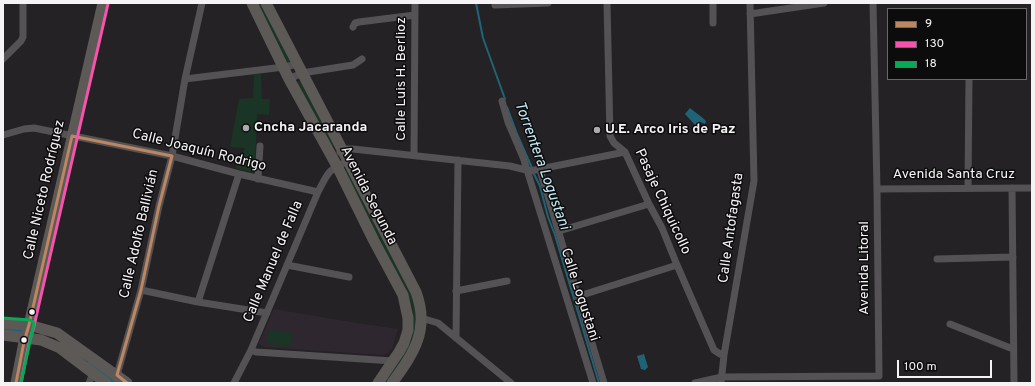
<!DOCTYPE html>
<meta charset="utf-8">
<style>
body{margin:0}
#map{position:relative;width:1035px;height:386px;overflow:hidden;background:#242225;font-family:Overpass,sans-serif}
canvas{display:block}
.frame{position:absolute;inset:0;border:4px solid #f6f3f6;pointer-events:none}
.legend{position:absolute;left:887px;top:8px;width:140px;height:72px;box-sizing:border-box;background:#0d0c0d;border:1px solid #6a686a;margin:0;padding:5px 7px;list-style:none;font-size:12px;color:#f6f3f6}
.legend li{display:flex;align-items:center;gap:8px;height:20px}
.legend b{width:20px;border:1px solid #6a686a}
.scale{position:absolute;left:897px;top:360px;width:95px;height:18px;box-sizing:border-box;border:2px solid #f6f3f6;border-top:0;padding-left:5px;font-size:12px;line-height:14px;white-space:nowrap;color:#f6f3f6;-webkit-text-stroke:3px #0d0c0d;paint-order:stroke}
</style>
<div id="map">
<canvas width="1035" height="386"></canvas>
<div class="frame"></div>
<ul class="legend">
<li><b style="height:5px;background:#bb8660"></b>9</li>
<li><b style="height:5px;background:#f653ac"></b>130</li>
<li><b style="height:5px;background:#06aa56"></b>18</li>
</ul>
<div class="scale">100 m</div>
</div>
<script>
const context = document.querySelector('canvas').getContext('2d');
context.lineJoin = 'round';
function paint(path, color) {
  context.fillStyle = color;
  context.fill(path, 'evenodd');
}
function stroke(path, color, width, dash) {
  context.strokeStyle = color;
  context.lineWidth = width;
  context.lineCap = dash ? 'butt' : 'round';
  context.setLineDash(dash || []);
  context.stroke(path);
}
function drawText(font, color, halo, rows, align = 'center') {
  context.font = font + ' Overpass,sans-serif';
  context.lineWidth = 3;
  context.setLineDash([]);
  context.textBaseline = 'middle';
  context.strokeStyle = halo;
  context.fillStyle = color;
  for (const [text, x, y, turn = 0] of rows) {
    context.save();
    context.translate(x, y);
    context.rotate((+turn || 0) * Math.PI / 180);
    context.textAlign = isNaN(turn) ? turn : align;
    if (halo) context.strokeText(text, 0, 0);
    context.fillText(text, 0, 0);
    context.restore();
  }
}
paint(new Path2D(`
 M274,309L357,323L398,329L392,349L389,351L390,352L383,355L263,347L259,343Z`), '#2e272f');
paint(new Path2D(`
 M256,3H262L292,61L287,63Z
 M254,74H261L262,99H270L269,115L257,114L255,173L235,168L245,148L230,147L239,99L253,98Z
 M301,80L334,145L330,147L297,82Z
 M347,170L410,289C424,329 411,352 387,383H382L413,319L412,306L406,288L377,239L344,171Z
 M269,330L293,333L290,347L267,343Z`), '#1a3425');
paint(new Path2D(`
 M690,108C696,113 701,116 706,121L705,124L700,122L696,126L685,114Z
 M644,354L648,367L645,370L641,369L637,356Z`), '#1f6476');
stroke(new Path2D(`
 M476,3L483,38L505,99
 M507,107L517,134L532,168
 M533,172L540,186L548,217L555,235L599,383`), '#1f6476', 2);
stroke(new Path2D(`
 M3,329L31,331
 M91,364L117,383`), '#1f6476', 7);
stroke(new Path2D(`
 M607,3L610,136L614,143L625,152L649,204L662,228L677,265L714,350L720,354L724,355
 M713,3V23
 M495,5L548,3
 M750,14L824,3
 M353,27L355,23L359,22L415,15
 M3,59L21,41L23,37V3
 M185,79L284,67L298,64
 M289,79L302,73L353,65L362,59
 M502,101L508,122L523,157L593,383
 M3,135L24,129L34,128L172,156L239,174L318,192
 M340,152L347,149H353L510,166L530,171L625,152
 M414,155L415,3
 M540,170L604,383
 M258,179L260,146
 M968,187L969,79
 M1012,188L1014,383
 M877,189L1032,188
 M559,231L649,204
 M937,259L1013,257
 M287,265L349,277
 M141,290L198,302L267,313
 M456,291L507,281
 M579,296L677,265
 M198,302L239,174
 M421,318L438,323L511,383
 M950,324L1013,349
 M456,338L458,160
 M251,350L256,352L393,361
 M117,375L141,290L159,206L172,156L185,79L202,3
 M89,383L93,373
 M234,383L251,350L318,192C329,171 327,171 348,161
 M695,383L722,377L879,376L877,189L873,3
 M721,383L724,355L754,181L750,3`), '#545254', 7);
stroke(new Path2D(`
 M252,3L289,79L337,166L374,241L403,295L408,318V330L404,343L399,352L378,383
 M266,3L416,292C430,330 414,353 392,383
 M3,323L29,325L57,333L127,383
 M3,335L41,340L60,348L106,383
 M16,383L24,342L29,325L103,3`), '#5d5957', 11);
stroke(new Path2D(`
 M16,383L24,342L29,325L72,136L172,156L159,206L141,290L117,375L127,383`), '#bb8660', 3);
stroke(new Path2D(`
 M21,383L29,343L34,326L108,4`), '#f653ac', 3);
stroke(new Path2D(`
 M3,318L30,320L34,323L21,383`), '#06aa56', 3);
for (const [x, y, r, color] of [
 [246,128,4,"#acaaad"],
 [597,130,4,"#acaaad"],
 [32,312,3.5,"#f6f3f6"],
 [24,340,3.5,"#f6f3f6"]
]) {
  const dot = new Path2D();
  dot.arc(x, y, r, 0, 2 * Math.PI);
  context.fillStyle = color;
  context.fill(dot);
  stroke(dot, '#0d0c0d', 1.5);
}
drawText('14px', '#f6f3f6', '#0d0c0d', [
 ["Calle Luis H. Berlioz",402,79,-90],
 ["Calle Joaquín Rodrigo",199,151,14],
 ["Avenida Santa Cruz",954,175],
 ["Calle Niceto Rodríguez",45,190,-77],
 ["Avenida Segunda",368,196,63],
 ["Pasaje Chiquicollo",662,202,65],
 ["Calle Antofagasta",732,228,-82],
 ["Calle Adolfo Ballivián",140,234,-77],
 ["Calle Manuel de Falla",274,262,-67],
 ["Avenida Litoral",865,268,-90],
 ["Calle Logustani",579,295,72]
]);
drawText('bold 14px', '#f6f3f6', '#0d0c0d', [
 ["Cncha Jacaranda",254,128],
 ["U.E. Arco Iris de Paz",605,130]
], 'left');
drawText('italic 15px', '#c4eaf6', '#0d0c0d', [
 ["Torrentera Logustani",541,166,70]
]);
</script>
